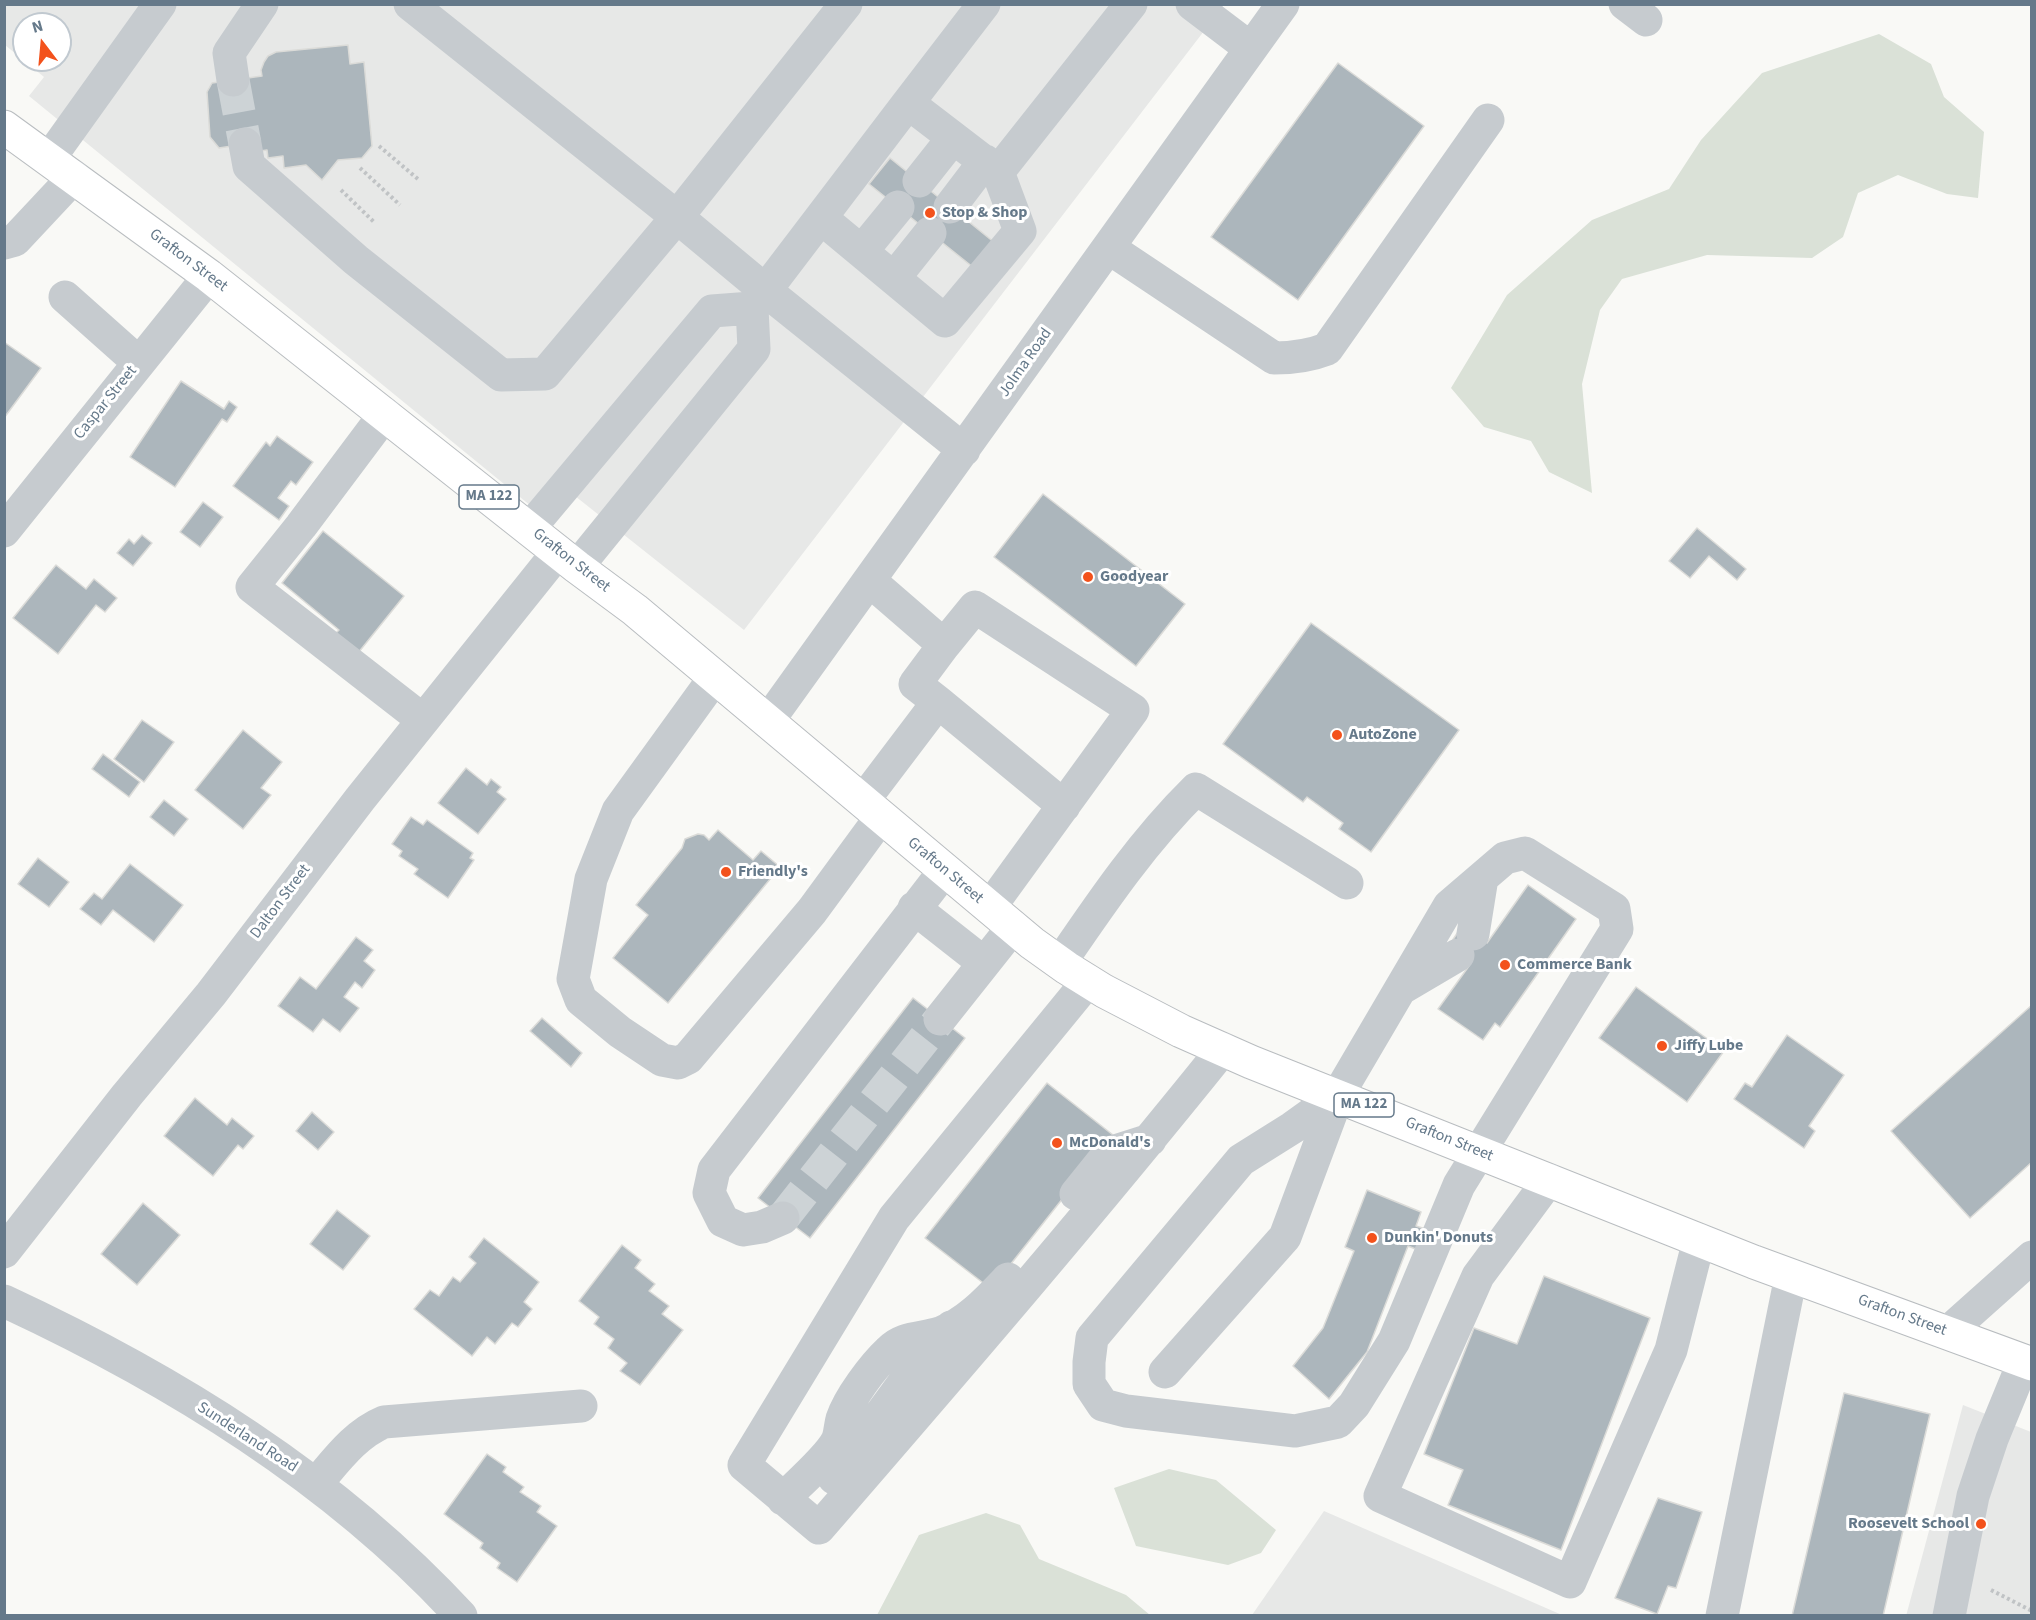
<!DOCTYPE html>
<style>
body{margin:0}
#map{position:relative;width:2036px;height:1620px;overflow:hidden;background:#f9f9f6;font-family:"Source Sans 3",sans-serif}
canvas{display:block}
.frame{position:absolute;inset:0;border:6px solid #65798a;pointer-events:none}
.north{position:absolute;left:12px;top:12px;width:60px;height:60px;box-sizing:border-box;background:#fff;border:2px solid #c1c9d0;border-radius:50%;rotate:344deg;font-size:16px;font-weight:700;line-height:24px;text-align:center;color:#65798a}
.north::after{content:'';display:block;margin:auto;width:21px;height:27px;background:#f3521c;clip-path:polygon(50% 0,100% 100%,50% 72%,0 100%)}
</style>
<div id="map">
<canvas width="2036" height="1620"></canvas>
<div class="frame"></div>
<div class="north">N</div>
</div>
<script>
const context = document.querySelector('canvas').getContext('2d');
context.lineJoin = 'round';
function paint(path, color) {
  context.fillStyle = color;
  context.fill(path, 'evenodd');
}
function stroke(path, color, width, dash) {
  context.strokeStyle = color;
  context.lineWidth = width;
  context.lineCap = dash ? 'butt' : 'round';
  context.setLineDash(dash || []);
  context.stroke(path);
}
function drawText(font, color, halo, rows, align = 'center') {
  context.font = font + ' "Source Sans 3",sans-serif';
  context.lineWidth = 6;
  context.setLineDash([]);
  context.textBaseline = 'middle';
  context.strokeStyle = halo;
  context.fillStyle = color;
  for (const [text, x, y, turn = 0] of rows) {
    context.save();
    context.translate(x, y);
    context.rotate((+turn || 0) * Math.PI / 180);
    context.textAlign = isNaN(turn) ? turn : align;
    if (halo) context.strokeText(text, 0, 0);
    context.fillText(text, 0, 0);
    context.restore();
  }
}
paint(new Path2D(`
 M4,5H1224L744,630L575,496L553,524L29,96L44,77L5,45ZM24,24H60V60H24Z
 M1963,1405L2031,1432V1615L1906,1616Z
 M1324,1511L1562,1615H1252Z`), '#e7e8e7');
paint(new Path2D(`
 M1879,34L1931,64L1944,97L1984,132L1978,198L1947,194L1898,175L1858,193L1843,237L1812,258L1707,255L1622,279L1600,310L1582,384L1592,493L1549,472L1531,441L1484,427L1451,388L1507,295L1592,220L1669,189L1701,140L1762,73Z
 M1169,1469L1216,1480L1276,1530L1261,1553L1228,1565L1136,1546L1114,1488Z
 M986,1513L1020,1525L1039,1559L1126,1595L1150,1615H877L919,1535Z`), '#dae1d7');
const building = new Path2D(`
 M348,45L350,64L364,62L372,146L362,158L338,160L322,180L306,165L284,168L283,156L268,158L267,150L253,152L245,144L219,148L210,137L207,92L212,83L262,76L261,70L264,62L268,56L276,52Z
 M1338,63L1424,126L1298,300L1211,237Z
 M890,158L995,243L974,268L869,184Z
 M4,342L41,368L4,418Z
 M181,381L224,409L229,401L237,407L227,422L222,419L175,487L130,457Z
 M277,436L313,462L296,485L291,481L278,498L289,506L279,520L233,486L266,442L270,446Z
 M1043,494L1185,604L1136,666L994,557Z
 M203,502L223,517L200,547L180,532Z
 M1697,528L1746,569L1737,580L1709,556L1690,578L1669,561Z
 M323,531L404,596L358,653L335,634L339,630L282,583Z
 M142,535L152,543L133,566L117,553L129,539L134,544Z
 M56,565L86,589L94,579L117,598L105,612L96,605L58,654L13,618Z
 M1311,623L1459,730L1371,852L1339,829L1343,823L1307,797L1303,802L1223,744Z
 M142,720L174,742L144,782L114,759Z
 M243,730L282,762L261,788L271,795L243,829L195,790Z
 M103,754L140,782L129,797L92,769Z
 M466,768L487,785L491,779L501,787L497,792L506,799L478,834L438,803Z
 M164,800L188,819L174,836L150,817Z
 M411,817L423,825L427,820L473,853L470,858L474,860L448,898L414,874L418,869L399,856L402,851L392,844Z
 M718,830L753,860L761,851L780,867L668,1003L613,958L648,915L636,905L682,848L685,839L698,834L704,835L709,840Z
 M38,858L69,882L49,907L18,884Z
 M130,864L183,905L154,942L113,910L101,925L80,909L94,893L102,899Z
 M1528,885L1576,919L1500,1027L1495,1023L1483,1040L1438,1009L1469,966L1446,950L1462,926L1487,943Z
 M356,937L373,950L364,961L375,970L362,988L355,982L344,997L359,1008L340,1032L323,1019L313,1032L278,1006L300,977L316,989Z
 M1636,987L1724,1051L1687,1102L1599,1038Z
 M913,998L965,1038L810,1238L758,1198Z
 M2032,1005V1162L1970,1218L1891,1131Z
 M542,1018L582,1053L571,1067L530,1031Z
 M1787,1035L1844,1075L1809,1126L1815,1131L1804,1148L1734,1099L1745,1083L1752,1087Z
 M1047,1083L1113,1135L991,1289L925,1238Z
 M195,1098L227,1125L232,1118L254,1136L243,1149L238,1145L213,1176L164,1136Z
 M312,1112L334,1132L318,1150L296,1131Z
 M1367,1190L1421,1212L1416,1226L1432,1231L1423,1252L1408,1246L1367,1352L1329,1399L1293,1366L1323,1328L1354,1251L1345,1247Z
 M143,1203L180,1235L137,1285L101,1254Z
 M337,1210L370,1236L343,1270L310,1244Z
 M484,1238L539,1282L524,1302L532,1309L518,1327L512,1323L495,1344L487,1337L472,1356L414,1309L430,1290L439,1296L453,1277L460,1282L476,1263L469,1257Z
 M622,1245L641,1260L635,1268L655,1284L649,1291L669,1306L662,1314L683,1330L640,1385L620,1371L627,1363L608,1348L614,1339L594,1324L599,1317L579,1301Z
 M1544,1276L1650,1318L1561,1550L1448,1505L1463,1470L1424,1454L1474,1328L1517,1344Z
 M1844,1393L1930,1414L1883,1616H1792Z
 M487,1454L506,1467L503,1472L524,1487L520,1492L541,1506L537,1512L557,1526L517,1582L497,1568L500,1563L480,1548L483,1543L444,1514Z
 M1658,1498L1702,1512L1676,1588L1668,1586L1657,1614L1615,1598Z`);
paint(building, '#acb6bc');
stroke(building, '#dbdbd8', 1.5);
stroke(new Path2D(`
 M233,80L245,144
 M783,1218L940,1019`), '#cdd3d6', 33, [33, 16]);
const highway = new Path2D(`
 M4,127L209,276L577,567L635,610L1032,943L1067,968L1104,991L1181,1031L1251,1062L1754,1262L2032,1364`);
stroke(highway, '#b9bdc0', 35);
stroke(new Path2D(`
 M379,146L419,180
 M360,168L400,205
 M341,190L375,223
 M1991,1590L2032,1611`), '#c0c3c5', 4, [3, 3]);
stroke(new Path2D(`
 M410,4L677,217L766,291L964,450
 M984,4L908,103L998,172L1131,4
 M1192,4L1250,48
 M1625,4L1646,20
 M233,80L229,53L262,4
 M245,144L249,166L356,260L501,375L545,374L677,217L846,4
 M49,159L160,4
 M919,181L953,138
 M950,207L985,161
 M821,218L945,321L1020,231L998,172
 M4,243L15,240L74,177
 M1109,248L1274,358C1293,358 1309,356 1327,349L1488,120
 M862,251L898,207
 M894,278L930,233
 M65,297L138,362
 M385,414L301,526L252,587L423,720
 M529,529L712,311L752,308
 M4,531L209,276
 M577,567L754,349L752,308L908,103
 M870,581L944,645L975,607L1133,710L990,907
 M715,677L618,811L591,879L573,979L581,1000L620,1032L662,1060L678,1063L688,1058L812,911L881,817
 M938,702L1064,806
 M768,721L1283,4
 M863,801L938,702L915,684L944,645
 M914,908L984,963
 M1473,934L1482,878
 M1060,963C1101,903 1143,841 1196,789L1347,883
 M1088,981L894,1218L744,1465L819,1528C956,1370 1092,1212 1223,1049
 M1402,988L1458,955
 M940,1019L1013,927
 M1549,1180L1478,1276L1380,1496L1570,1582L1671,1350L1699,1240
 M1076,1194L1109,1153L1150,1140
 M783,1218L762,1227L743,1230L723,1221L709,1193L714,1170L945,870
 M4,1252L127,1095L211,994L360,799L558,552
 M4,1301C172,1379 335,1479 461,1616
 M1948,1332L2032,1257
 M1165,1372L1285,1237L1338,1095L1449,906L1505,858L1525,853L1614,909L1617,929L1459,1185L1394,1341L1354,1405L1338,1422L1295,1431L1126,1411L1103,1405L1089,1384V1362L1092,1338L1241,1160L1292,1128L1338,1095
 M834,1478L911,1373L951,1327
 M316,1484C336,1461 355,1434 384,1422L581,1406
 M783,1499C797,1485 829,1457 837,1441C840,1435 840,1426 842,1419C849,1398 873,1366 889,1351C903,1336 922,1339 940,1333C968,1322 988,1300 1008,1279
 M1722,1616L1791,1276
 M1949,1616L1973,1496L1992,1439L2024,1361`), '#c6cbcf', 33);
stroke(highway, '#fff', 33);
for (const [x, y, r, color] of [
 [930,213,6,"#f3521c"],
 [1088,577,6,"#f3521c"],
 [1337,735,6,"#f3521c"],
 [726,872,6,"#f3521c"],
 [1505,965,6,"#f3521c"],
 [1662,1046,6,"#f3521c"],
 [1057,1143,6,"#f3521c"],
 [1372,1238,6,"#f3521c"],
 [1981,1524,6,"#f3521c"]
]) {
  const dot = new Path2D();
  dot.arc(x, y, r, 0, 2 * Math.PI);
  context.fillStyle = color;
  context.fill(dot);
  stroke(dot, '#fff', 2);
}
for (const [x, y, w] of [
 [489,497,60],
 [1364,1105,60]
]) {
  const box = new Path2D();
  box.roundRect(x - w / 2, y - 12, w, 24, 4.5);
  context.fillStyle = '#fff';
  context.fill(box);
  stroke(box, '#65798a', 1.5);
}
drawText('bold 15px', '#65798a', null, [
 ["MA 122",489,497],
 ["MA 122",1364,1105]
]);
drawText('bold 16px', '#65798a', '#fff', [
 ["Stop & Shop",942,213],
 ["Goodyear",1100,577],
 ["AutoZone",1349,735],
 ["Friendly's",738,872],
 ["Commerce Bank",1517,965],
 ["Jiffy Lube",1674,1046],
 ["McDonald's",1069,1143],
 ["Dunkin' Donuts",1384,1238],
 ["Roosevelt School",1969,1524,"right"]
], 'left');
drawText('16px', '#65798a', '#fff', [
 ["Grafton Street",188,261,37],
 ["Jolma Road",1026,363,-55],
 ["Caspar Street",106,403,-51],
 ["Grafton Street",571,561,38],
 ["Grafton Street",945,871,40],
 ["Dalton Street",281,902,-53],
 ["Grafton Street",1449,1140,22],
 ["Grafton Street",1902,1316,20],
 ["Sunderland Road",247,1438,33]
]);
</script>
